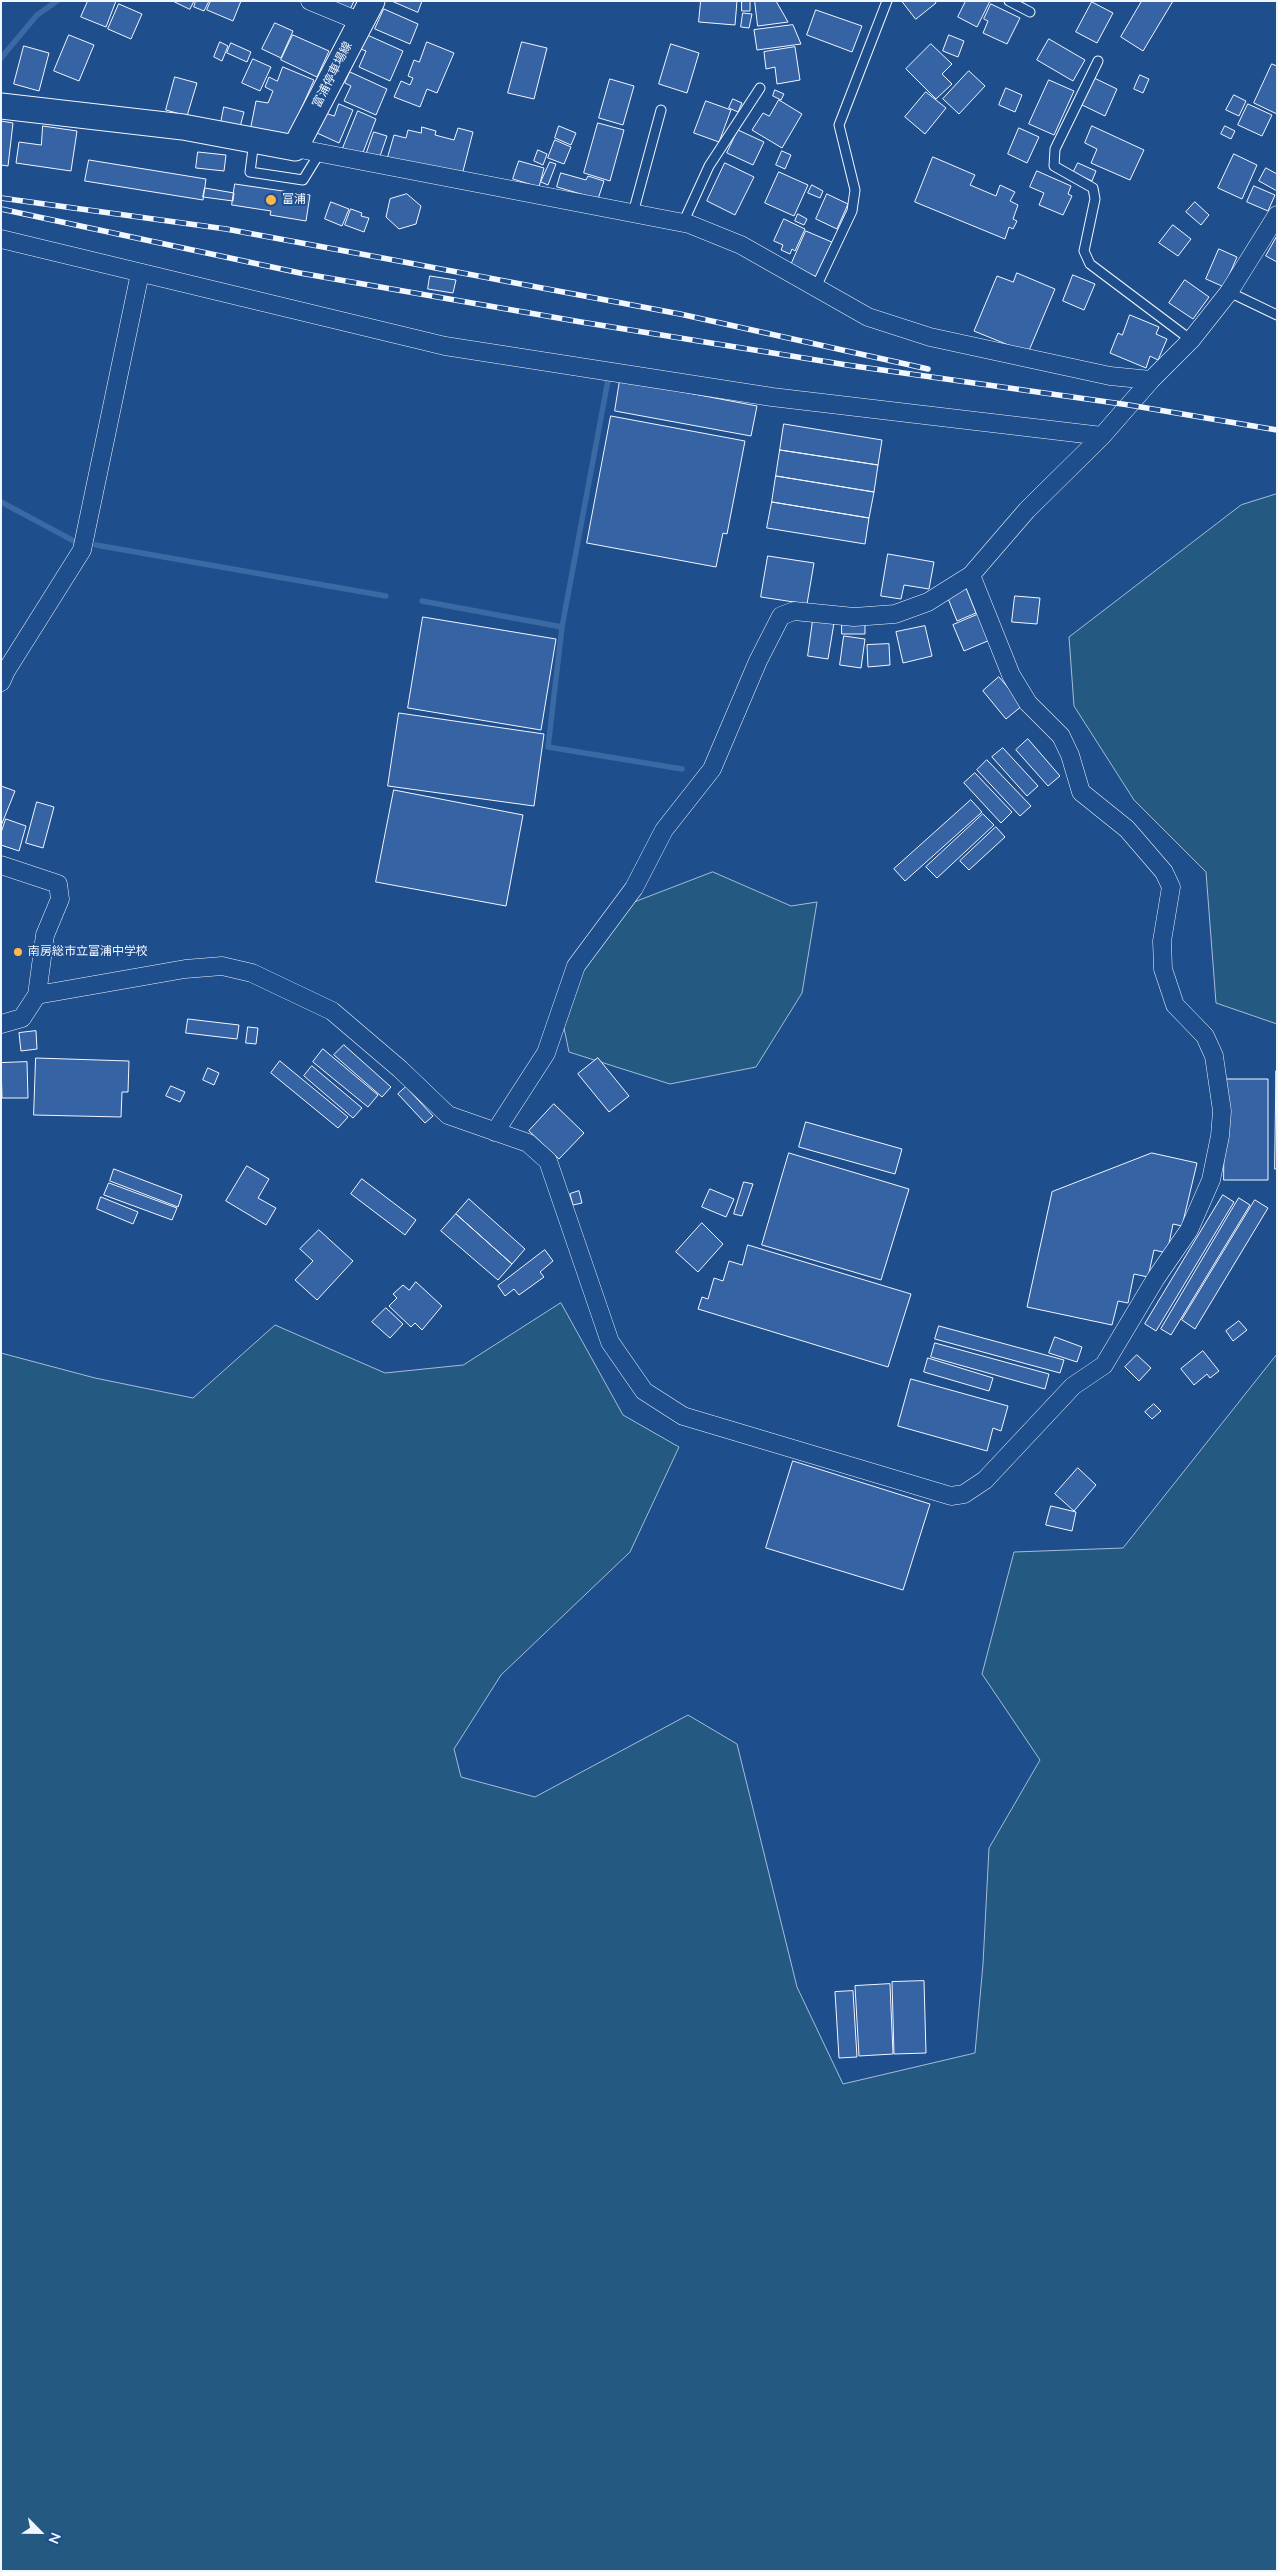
<!DOCTYPE html>
<meta charset="utf-8">
<style>
body{margin:0}
#map{position:relative;width:1278px;height:2572px;overflow:hidden;background:#1f4e8c;font-family:"Nunito Sans",sans-serif}
canvas{display:block}
.frame{position:absolute;inset:0;border:2px solid #f2f6ff;pointer-events:none}
.north{position:absolute;left:15px;top:2507px;width:50px;height:50px;-webkit-text-stroke:4px #1f4e8c;paint-order:stroke;rotate:113deg;font-size:14px;font-weight:700;line-height:20px;text-align:center;color:#f2f6ff}
.north::after{content:'';display:block;margin:auto;width:18px;height:22px;background:#f2f6ff;clip-path:polygon(50% 0,100% 100%,50% 72%,0 100%)}
</style>
<div id="map">
<canvas width="1278" height="2572"></canvas>
<div class="frame"></div>
<div class="north">N</div>
</div>
<script>
const context = document.querySelector('canvas').getContext('2d');
context.lineJoin = 'round';
function paint(path, color) {
  context.fillStyle = color;
  context.fill(path, 'evenodd');
}
function stroke(path, color, width, dash) {
  context.strokeStyle = color;
  context.lineWidth = width;
  context.lineCap = dash ? 'butt' : 'round';
  context.setLineDash(dash || []);
  context.stroke(path);
}
function drawText(font, color, halo, rows, align = 'center') {
  context.font = font + ' "Nunito Sans","Noto Sans JP",sans-serif';
  context.lineWidth = 4;
  context.setLineDash([]);
  context.textBaseline = 'middle';
  context.strokeStyle = halo;
  context.fillStyle = color;
  for (const [text, x, y, turn = 0] of rows) {
    context.save();
    context.translate(x, y);
    context.rotate((+turn || 0) * Math.PI / 180);
    context.textAlign = isNaN(turn) ? turn : align;
    if (halo) context.strokeText(text, 0, 0);
    context.fillText(text, 0, 0);
    context.restore();
  }
}
const green = new Path2D(`
 M1277,494V1024L1216,1003L1206,872L1134,800L1074,706L1069,637L1241,505Z
 M713,872L791,906L817,902L802,993L756,1067L670,1084L569,1052L558,999L614,910Z
 M561,1303L623,1415L679,1447L630,1552L501,1675L454,1749L461,1777L535,1797L688,1715L737,1744L797,1987L843,2084L975,2053L983,1964L989,1848L1040,1760L982,1674L1014,1552L1123,1548L1277,1354V2571H1V1353L95,1378L193,1398L275,1325L385,1373L463,1365Z`);
paint(green, '#245a82');
stroke(green, '#a8bbd7', 1);
stroke(new Path2D(`
 M1,58L37,15L57,1
 M608,380L562,627L548,747L682,769
 M1,502L74,541
 M96,545L386,596
 M422,601L562,627`), '#3b69a3', 5.5);
const building = new Path2D(`
 M88,1H116L106,27L81,17Z
 M173,1H194L190,9Z
 M196,1H209L204,11L194,7Z
 M211,1H241L233,21L207,10Z
 M330,1H354L348,14Z
 M392,1H422L418,12Z
 M701,1H737L735,25L699,22Z
 M742,1H750V11H742Z
 M755,1H776L788,22L758,26Z
 M902,1H935L936,3L916,19Z
 M966,1H990L977,27L958,17Z
 M1142,1H1173L1143,51L1121,37Z
 M1092,2L1113,13L1097,43L1076,32Z
 M119,4L142,14L131,39L108,29Z
 M991,4L1020,18L1007,44L983,33L988,21L984,19Z
 M384,9L418,24L410,44L375,29Z
 M816,10L862,26L852,52L807,35Z
 M743,13L752,14L749,28L741,27Z
 M275,23L293,31L281,58L262,49Z
 M793,25L801,44L757,50L754,30Z
 M365,34L403,51L390,81L359,67L366,51L358,48Z
 M69,35L94,45L79,81L54,71Z
 M293,35L329,51L317,77L281,60Z
 M949,35L964,41L958,57L943,51Z
 M1049,39L1085,60L1073,81L1037,60Z
 M220,42L228,46L222,61L214,57Z
 M427,42L454,53L437,93L427,89L420,107L394,97L401,81L410,85L413,78L408,76L414,60L419,62Z
 M522,42L547,48L534,99L508,93Z
 M231,43L251,52L247,62L227,53Z
 M671,44L699,53L687,93L659,84Z
 M931,44L952,64L942,74L952,84L936,99L906,69Z
 M24,46L49,53L39,91L14,84Z
 M795,47L800,80L777,84L775,67L766,69L764,52Z
 M253,59L271,67L260,91L242,83Z
 M1272,64L1277,66V114L1254,103Z
 M283,67L314,80L289,136L250,131L256,101L268,103L273,91L265,87L269,77L277,81Z
 M969,71L985,86L959,114L943,99Z
 M350,72L387,89L376,115L344,101L351,86L345,83Z
 M1140,75L1149,79L1143,93L1134,89Z
 M175,77L197,83L187,116L166,110Z
 M1092,77L1117,89L1105,116L1080,104Z
 M610,79L634,86L623,125L599,118Z
 M1049,80L1074,91L1054,135L1029,124Z
 M1006,88L1022,95L1015,112L999,105Z
 M775,90L784,94L781,100L773,96Z
 M926,92L946,108L925,134L905,117Z
 M1234,95L1246,101L1239,116L1226,110Z
 M733,99L742,103L738,112L729,108Z
 M779,100L802,114L782,148L752,130L763,113L769,116Z
 M706,101L731,110L719,142L694,133Z
 M339,104L353,110L339,143L317,133L325,113L334,116Z
 M1248,104L1272,115L1262,136L1238,125Z
 M224,107L244,112L240,127L221,123Z
 M358,111L376,119L362,155L343,148Z
 M1,121L13,123L8,166L1,165Z
 M598,123L624,130L610,181L584,173Z
 M43,126L77,131L71,171L16,163L19,142L41,145Z
 M559,126L576,133L571,145L555,138Z
 M1092,126L1144,150L1130,180L1091,163L1097,149L1085,143Z
 M1225,126L1235,131L1231,139L1221,134Z
 M422,127L436,131L435,135L454,140L458,128L473,132L461,179L387,159L394,135L406,138L408,130L421,133Z
 M1019,128L1039,137L1027,163L1008,154Z
 M738,130L764,142L753,165L727,153Z
 M374,132L387,136L379,159L366,155Z
 M555,140L571,147L564,164L548,158Z
 M538,150L547,154L543,165L534,161Z
 M782,151L791,155L785,169L776,165Z
 M198,152L226,155L224,171L196,168Z
 M1234,154L1257,165L1242,199L1218,188Z
 M933,157L975,175L970,185L996,196L1000,185L1015,192L1010,201L1018,205L1013,219L1017,221L1013,229L1009,227L1005,239L915,202Z
 M89,160L206,179L203,200L85,181Z
 M519,161L544,168L539,187L513,179Z
 M550,162L556,164L548,185L541,182Z
 M725,163L754,177L735,215L707,201Z
 M1078,163L1096,171L1092,181L1073,173Z
 M1266,168L1277,174V191L1259,181Z
 M1037,171L1071,186L1068,194L1072,196L1063,215L1039,205L1044,193L1030,187Z
 M779,172L808,185L794,216L765,203Z
 M561,173L586,180L588,176L604,181L598,199L557,187Z
 M235,184L310,195L306,221L270,215L271,211L232,205Z
 M812,185L823,191L820,198L808,193Z
 M1254,186L1275,195L1268,211L1247,202Z
 M205,188L234,193L233,201L203,197Z
 M407,194L421,206L416,224L399,229L386,217L390,199Z
 M827,194L848,204L837,229L816,219Z
 M331,202L349,209L342,226L325,219Z
 M1195,202L1209,215L1201,225L1186,212Z
 M351,209L362,213L361,216L369,218L364,232L345,225Z
 M798,214L807,219L804,225L795,221Z
 M784,219L805,229L795,251L792,249L790,254L781,250L783,245L774,241Z
 M1173,225L1191,239L1178,256L1159,243Z
 M806,231L834,243L819,278L791,265Z
 M1277,236V262L1266,256Z
 M1219,249L1237,257L1224,287L1206,279Z
 M1017,273L1055,289L1028,353L974,331L997,276L1013,282Z
 M1073,275L1095,284L1084,310L1063,301Z
 M430,276L456,280L453,293L428,289Z
 M1185,280L1209,297L1193,319L1169,303Z
 M1130,315L1159,327L1156,334L1167,339L1158,360L1150,356L1146,368L1110,353L1118,333L1122,335Z
 M620,380L757,406L751,436L615,411Z
 M611,416L745,441L727,534L723,533L716,567L587,543Z
 M784,424L882,440L878,465L780,450Z
 M780,450L878,465L874,492L776,476Z
 M776,476L874,492L869,518L772,502Z
 M772,502L869,518L865,544L767,528Z
 M888,554L934,562L929,589L904,585L901,599L881,596Z
 M768,556L814,563L807,604L761,597Z
 M966,588L976,613L957,621L947,596Z
 M1015,596L1040,598L1037,624L1012,622Z
 M979,614L990,640L964,651L953,625Z
 M423,617L556,639L541,730L408,708Z
 M842,619H865V634H842Z
 M813,620L834,623L828,659L808,656Z
 M925,626L932,656L903,663L896,632Z
 M844,636L865,639L861,668L840,665Z
 M889,644L890,665L868,667L867,645Z
 M999,677L1023,705L1006,719L983,691Z
 M399,713L544,734L534,806L388,786Z
 M1028,739L1060,776L1048,786L1016,750Z
 M1003,748L1038,786L1027,796L992,757Z
 M987,760L1031,806L1020,816L977,770Z
 M975,773L1012,812L1001,823L964,783Z
 M1,786L15,791L1,826Z
 M394,790L523,815L506,906L376,882Z
 M971,800L982,812L905,881L894,869Z
 M37,802L54,807L43,848L26,843Z
 M983,814L994,825L937,878L926,867Z
 M6,819L26,826L19,851L1,845V833Z
 M996,827L1005,837L969,870L960,861Z
 M188,1019L239,1025L237,1039L186,1033Z
 M248,1027L258,1028L256,1044L246,1043Z
 M36,1031L37,1049L21,1051L19,1033Z
 M344,1045L391,1087L382,1097L334,1055Z
 M323,1049L378,1095L368,1107L313,1062Z
 M36,1058L129,1061L128,1092H122L121,1117L34,1115Z
 M598,1058L629,1096L609,1112L578,1074Z
 M280,1061L348,1117L338,1128L271,1073Z
 M27,1062L28,1098H2L1,1063Z
 M312,1066L362,1108L353,1118L304,1076Z
 M208,1068L219,1073L214,1085L203,1080Z
 M1276,1071L1277,1169H1275Z
 M1225,1079H1268V1180H1224Z
 M171,1086L185,1092L180,1102L166,1096Z
 M406,1087L433,1116L425,1123L398,1094Z
 M554,1104L584,1133L559,1159L529,1131Z
 M806,1122L902,1149L895,1174L799,1147Z
 M789,1153L909,1189L881,1280L762,1245Z
 M1152,1153L1197,1163L1182,1226L1173,1224L1167,1253L1154,1250L1148,1277L1134,1274L1128,1303L1118,1301L1112,1325L1027,1307L1052,1192Z
 M247,1166L269,1179L258,1198L276,1208L266,1225L226,1201Z
 M114,1169L182,1195L178,1207L110,1181Z
 M362,1179L416,1220L405,1235L351,1194Z
 M744,1182L753,1184L742,1216L734,1214Z
 M109,1183L177,1208L172,1220L104,1195Z
 M710,1189L734,1199L726,1217L702,1207Z
 M579,1191L582,1203L573,1205L570,1194Z
 M1223,1195L1234,1202L1156,1331L1145,1324Z
 M101,1197L138,1212L133,1224L97,1209Z
 M1239,1198L1250,1205L1171,1335L1161,1329Z
 M469,1199L525,1249L512,1264L456,1214Z
 M1255,1200L1268,1208L1195,1329L1182,1320Z
 M456,1214L512,1264L498,1280L441,1231Z
 M702,1223L723,1244L698,1272L676,1252Z
 M319,1230L353,1261L317,1300L295,1280L313,1261L300,1249Z
 M748,1245L911,1294L888,1367L698,1309L702,1297L708,1299L714,1278L723,1281L729,1261L742,1265Z
 M545,1250L553,1261L540,1272L544,1277L519,1295L514,1289L505,1296L498,1286Z
 M416,1282L442,1306L422,1330L415,1323L411,1327L389,1306L397,1298L393,1294L403,1285L409,1290Z
 M386,1308L403,1324L390,1338L372,1322Z
 M1239,1321L1247,1330L1233,1341L1226,1331Z
 M939,1326L1064,1360L1060,1373L935,1339Z
 M1055,1337L1082,1347L1077,1362L1049,1353Z
 M935,1343L1049,1374L1045,1389L931,1357Z
 M1203,1351L1219,1371L1210,1378L1207,1374L1194,1385L1181,1369Z
 M1137,1355L1151,1368L1139,1381L1125,1367Z
 M928,1358L993,1378L989,1391L924,1372Z
 M911,1379L1008,1406L1001,1431L993,1428L987,1451L898,1426Z
 M1154,1404L1161,1411L1152,1419L1145,1412Z
 M793,1461L930,1504L903,1590L766,1548Z
 M1078,1468L1096,1485L1074,1511L1055,1494Z
 M1051,1506L1076,1512L1072,1531L1046,1525Z
 M924,1981L926,2053L894,2054L892,1982Z
 M890,1984L893,2054L859,2056L855,1986Z
 M853,1991L857,2057L839,2058L835,1992Z`);
paint(building, '#3563a3');
stroke(building, '#f2f6ff', 1);
const lane = new Path2D(`
 M1009,1L1030,12
 M1098,61L1055,149L1054,166L1093,188L1095,199L1084,251L1090,264L1191,340
 M254,141L250,172L303,180L319,154
 M633,213L661,110
 M683,223L709,166L760,88
 M816,287L852,211L855,190L839,125L887,1
 M1229,292L1277,315`);
const street = new Path2D(`
 M310,1L361,22
 M295,148L689,224L741,245L868,317L930,337L1110,376L1151,380
 M1,239L445,346L772,397L1102,436
 M1,682L6,671L82,550L140,273
 M1,865L58,884L60,899L45,935L37,995L22,1018L1,1024
 M37,995L185,969L222,966L252,973L332,1011L400,1069L448,1115L528,1143L548,1161L610,1342L644,1391L683,1416L951,1496L964,1494L985,1480L1073,1386L1104,1365L1156,1278L1189,1230L1211,1180L1220,1136L1222,1111L1214,1056L1205,1036L1175,1005L1163,969L1162,941L1171,887L1164,872L1127,829L1081,792L1070,755L1061,736L1028,703L1011,675L971,575
 M495,1132L546,1053L576,966L634,888L664,830L712,769L758,661L781,616L794,611L854,617L895,614L928,602L971,575L1027,510L1102,436L1151,380L1191,340L1229,292L1277,215`);
const secondary = new Path2D(`
 M1,106L183,127L295,148L372,1`);
stroke(lane, '#f2f6ff', 11);
stroke(street, '#f2f6ff', 19);
stroke(secondary, '#f2f6ff', 27);
stroke(lane, '#1f4e8c', 9);
stroke(street, '#1f4e8c', 18);
stroke(secondary, '#1f4e8c', 25);
const rail = new Path2D(`
 M1,198L226,229L388,259L680,314L928,369
 M1,209L300,273L581,322L847,365L1129,405L1277,430`);
stroke(rail, '#f2f6ff', 5.5);
stroke(rail, '#1f4e8c', 4, [11]);
for (const [x, y, r, color] of [
 [271,200,6,"#ffb74d"],
 [18,952,5,"#ffb74d"]
]) {
  const dot = new Path2D();
  dot.arc(x, y, r, 0, 2 * Math.PI);
  context.fillStyle = color;
  context.fill(dot);
  stroke(dot, '#1f4e8c', 2);
}
drawText('12px', '#f2f6ff', '#1f4e8c', [
 ["富浦停車場線",333,75,-63]
]);
drawText('12px', '#f2f6ff', '#1f4e8c', [
 ["富浦",282,200],
 ["南房総市立富浦中学校",28,952]
], 'left');
</script>
